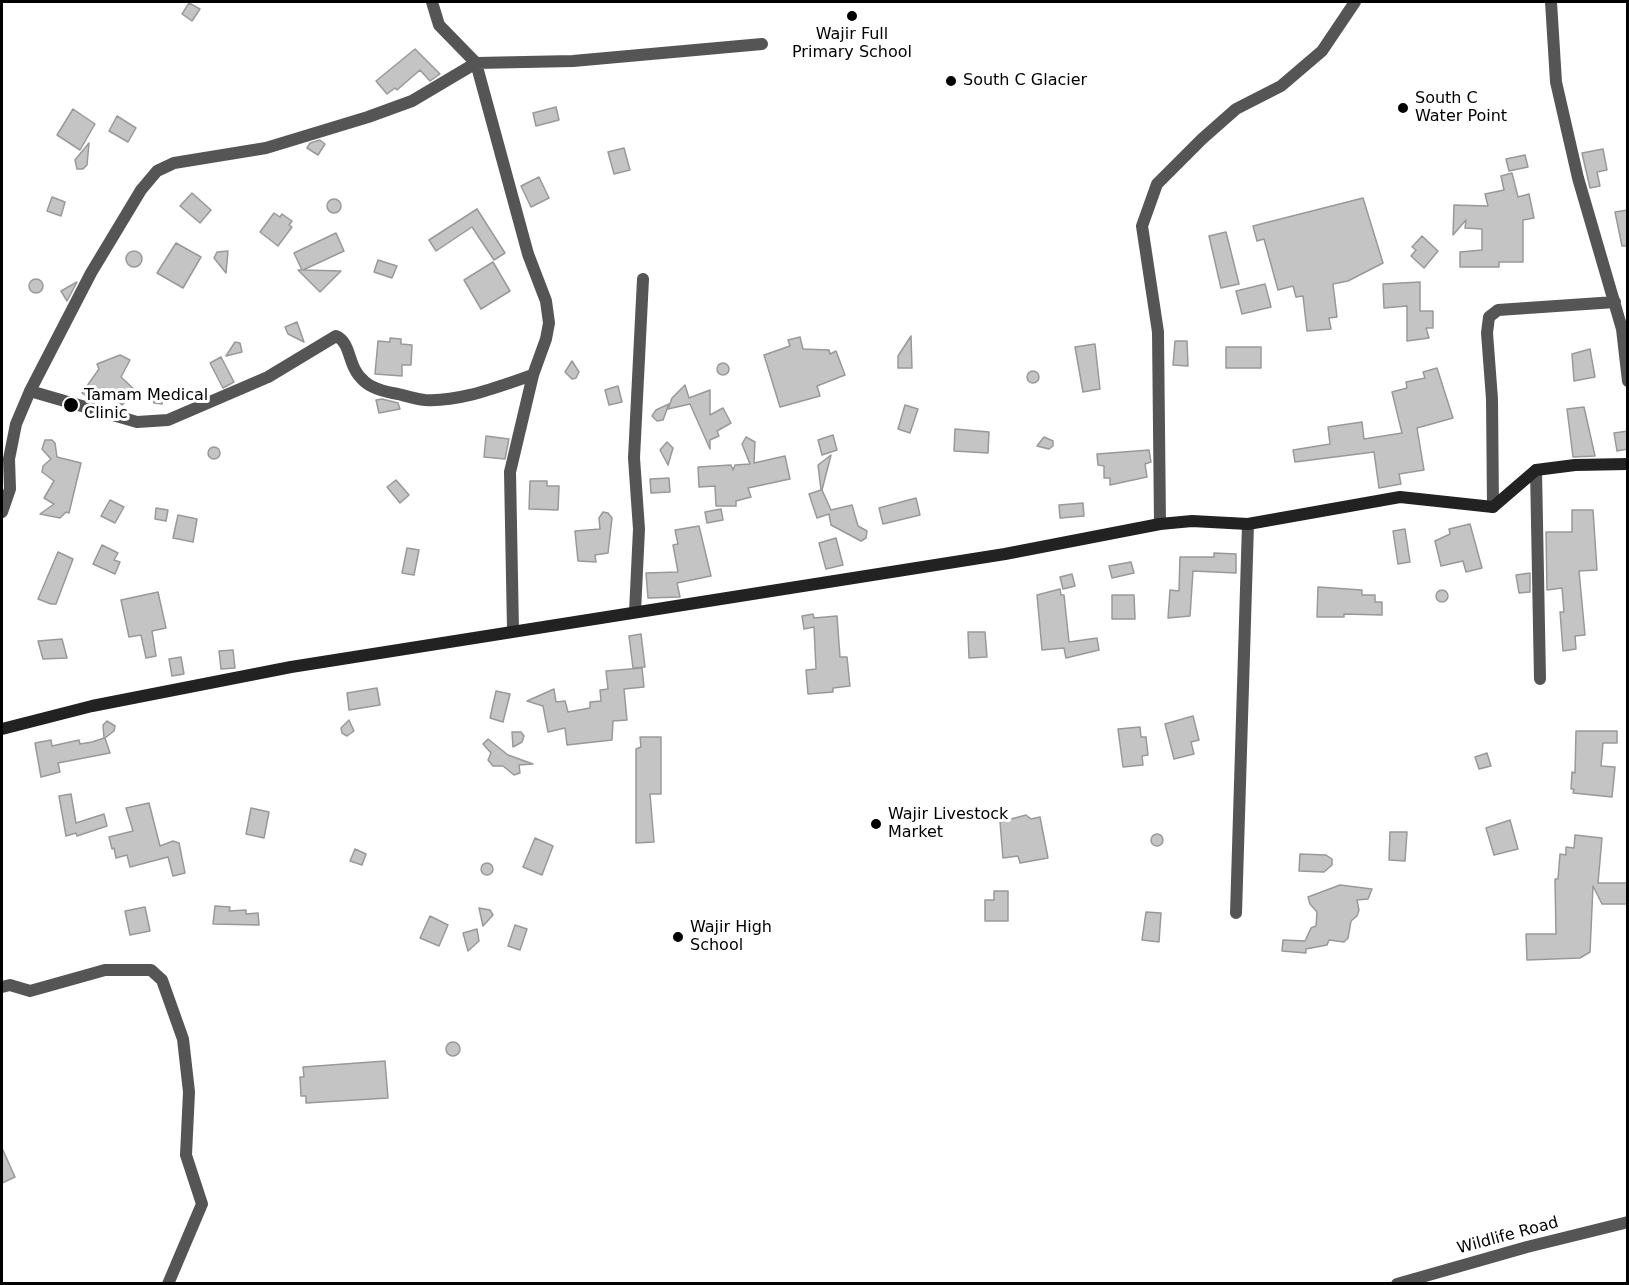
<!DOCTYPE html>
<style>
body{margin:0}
#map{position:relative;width:1629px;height:1285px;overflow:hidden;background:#fff;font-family:"DejaVu Sans",sans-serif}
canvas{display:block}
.frame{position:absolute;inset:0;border:3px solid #000;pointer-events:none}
</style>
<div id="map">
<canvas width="1629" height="1285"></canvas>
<div class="frame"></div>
</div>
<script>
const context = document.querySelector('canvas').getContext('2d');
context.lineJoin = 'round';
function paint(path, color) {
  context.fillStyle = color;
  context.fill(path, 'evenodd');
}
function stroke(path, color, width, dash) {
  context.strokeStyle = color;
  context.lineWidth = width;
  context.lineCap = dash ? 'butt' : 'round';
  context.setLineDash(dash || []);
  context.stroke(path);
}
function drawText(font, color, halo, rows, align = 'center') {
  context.font = font + ' "DejaVu Sans",sans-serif';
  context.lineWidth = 6;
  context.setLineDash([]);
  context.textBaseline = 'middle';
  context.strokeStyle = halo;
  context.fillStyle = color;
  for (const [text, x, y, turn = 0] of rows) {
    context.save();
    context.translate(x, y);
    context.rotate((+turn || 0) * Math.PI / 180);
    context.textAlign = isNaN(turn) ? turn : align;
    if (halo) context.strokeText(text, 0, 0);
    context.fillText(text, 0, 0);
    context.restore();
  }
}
const building = new Path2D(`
 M189,3L200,9L192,21L182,14Z
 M415,49L440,74L430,81L420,70L397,90L395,88L387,94L376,81Z
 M556,107L559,120L536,126L533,113Z
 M73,109L95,124L80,150L57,135Z
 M117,116L136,128L128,142L109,131Z
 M320,140L325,144L318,155L307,148L310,143Z
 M89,143L87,165L83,169H77L75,160Z
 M624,148L630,170L614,174L608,152Z
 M1603,149L1607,170L1597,172L1600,186L1590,188L1582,153Z
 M1525,155L1528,167L1509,171L1506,159Z
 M1512,173L1518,197L1529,194L1534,218L1523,220V262H1499V267H1460V252L1482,250V229L1465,228L1466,220L1453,235L1454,205L1488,206L1485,194L1504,190L1501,176Z
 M539,177L549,198L531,207L521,186Z
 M192,193L211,210L200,223L180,206Z
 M52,197L65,202L61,216L47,211Z
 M1363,198L1383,263L1348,281L1333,284L1337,317L1329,318L1331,329L1307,331L1303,296L1296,297L1293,286L1278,290L1264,239L1257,241L1253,226Z
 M327 206a7 7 0 1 1 14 0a7 7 0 1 1-14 0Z
 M477,209L505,253L494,260L472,227L436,251L429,240Z
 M1628,210V246H1622L1615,212Z
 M274,213L280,217L282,214L292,221L289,225L292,227L278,246L260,232Z
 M1226,232L1239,284L1221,288L1209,236Z
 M336,233L344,251L303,270L341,271L320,292L298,270H302L294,253Z
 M1422,236L1438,251L1424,268L1411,256L1416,250L1412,247Z
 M176,243L201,257L183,288L157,273Z
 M228,251L226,273L214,258L217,252Z
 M126 259a8 8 0 1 1 16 0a8 8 0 1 1-16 0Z
 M378,260L397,266L392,278L374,272Z
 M493,262L510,291L481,309L464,280Z
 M29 286a7 7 0 1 1 14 0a7 7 0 1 1-14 0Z
 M77,282L67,301L61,291Z
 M1420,282V311H1433V328H1426L1429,338L1407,341V306L1384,308L1383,284Z
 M1265,284L1271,307L1242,314L1236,291Z
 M297,322L304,342L288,334L285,327Z
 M911,336L912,368H898V356Z
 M800,337L803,349L829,350L830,354L836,351L845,375L817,386L820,396L780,407L764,355L790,346L788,340Z
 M390,338L401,339V344L412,345L411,365H402V376L375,374L378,341L390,342Z
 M1175,341H1187L1188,366L1173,365Z
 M235,342L240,343L242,352L226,356Z
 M1095,344L1100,389L1083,392L1075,347Z
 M1226,347H1261V368H1226Z
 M1590,349L1595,377L1574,381L1572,354Z
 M120,355L130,360L121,377L136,391L122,405L104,388L94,401L82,393L99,369L97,364Z
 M221,357L234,382L223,388L210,363Z
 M572,361L579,372L576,378L572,379L565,372Z
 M717 369a6 6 0 1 1 12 0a6 6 0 1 1-12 0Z
 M1437,368L1453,418L1417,428L1424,470L1399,474L1401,484L1379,488L1374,452L1295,462L1293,450L1330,444L1328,427L1362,422L1364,439L1402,433L1392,392L1407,388L1406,382L1425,378L1423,372Z
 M1027 377a6 6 0 1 1 12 0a6 6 0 1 1-12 0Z
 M685,385L689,398L710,390V415L723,408L731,423L717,431L719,436L710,440V449L690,404L668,409L672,398Z
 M618,386L622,402L609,405L605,390Z
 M165,391L162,404L154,403L151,397L155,393Z
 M382,399L398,403L400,409L379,413L376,400Z
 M669,404L663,420L657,421L652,416L656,410Z
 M905,405L918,409L910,433L898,429Z
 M1584,407L1595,456L1573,457L1567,409Z
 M955,429L989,432L988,453L954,451Z
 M1628,431V449L1617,451L1614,433Z
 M833,435L837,450L822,455L818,440Z
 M486,436L509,439L505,459L484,457Z
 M746,437L755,442L754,463L785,456L790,479L748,488L751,497L736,501V506H716L715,486L699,487L698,467L731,465L733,470L735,465L750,464L742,444Z
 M1044,437L1053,441V446L1049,449L1037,446Z
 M45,440H52L55,443L57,457L81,463L69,513L66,512L60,518L40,514L54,504L44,498L54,481L42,472L43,466L51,459L42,449Z
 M667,442L673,448L668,465L660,450Z
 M208 453a6 6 0 1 1 12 0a6 6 0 1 1-12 0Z
 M1149,450L1151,462L1145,464L1147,477L1110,485V478H1104V466L1098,465L1097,454Z
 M831,455L822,490L831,510L852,505L858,526L867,531L866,538L861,541L831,525L829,514L817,518L809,494L821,490L818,465Z
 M669,478L670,492L651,493L650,479Z
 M396,480L409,495L400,503L387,487Z
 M530,481H547V486H559L558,510L529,509Z
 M916,498L920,515L883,524L879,508Z
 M110,500L124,507L115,523L101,516Z
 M1083,503L1084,516L1060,518L1059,505Z
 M156,508L168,510L166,521L155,519Z
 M721,509L723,520L707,523L705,512Z
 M1572,510H1593L1597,570L1579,571L1585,635L1575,636L1576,649L1563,651L1560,612H1564L1562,588L1547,590L1546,532H1572Z
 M603,512L608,513L612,518L608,553L595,555L596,562L578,561L575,531L600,529L599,518Z
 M178,515L197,519L193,542L173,538Z
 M1470,524L1482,568L1466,572L1463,561L1441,566L1435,541L1450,534L1449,529Z
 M699,526L711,576L677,583L680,597L648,598L646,573L678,572L673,545L678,544L675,530Z
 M1405,529L1410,562L1398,564L1393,531Z
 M836,538L843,565L826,569L819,543Z
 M102,545L118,553L114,560L120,562L115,574L93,564Z
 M407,548L419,550L414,575L402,573Z
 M58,552L73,559L56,604H51L38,599Z
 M1214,553L1236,554V573L1193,571L1190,616L1168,618L1170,590L1179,591L1180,557H1214Z
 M1131,562L1134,573L1112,578L1109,566Z
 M1530,573V592L1519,593L1516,575Z
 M1072,574L1075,586L1063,589L1060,577Z
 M1318,587L1362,590V595H1375V602H1382V615L1344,614V617H1317Z
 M1060,589L1061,595H1064L1069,642L1097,638L1099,650L1066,658L1064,648L1042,650L1037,595Z
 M1436 596a6 6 0 1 1 12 0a6 6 0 1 1-12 0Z
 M158,592L166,628L152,631L156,656L146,658L141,635L129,637L121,600Z
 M1112,595H1134L1135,619H1112Z
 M813,614L814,618L837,616L840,657H847L850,686L833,688V692L808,694L806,670L816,669L814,627L804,629L802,616Z
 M968,632H985L987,657L969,658Z
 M641,634L645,667L633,668L629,636Z
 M62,639L67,658L43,659L38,641Z
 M233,650L235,668L221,669L219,651Z
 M181,657L184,674L172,676L169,659Z
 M642,668L644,687L624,689L627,720L613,721L612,740L567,745L565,728L548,732L543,706L527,701L554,689L556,702L565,701L568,712L590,708V702L601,701L600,690L608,689L606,671Z
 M377,688L380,705L349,710L347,693Z
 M496,691L510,694L503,722L490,718Z
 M1193,716L1199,740L1191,742L1194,754L1174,759L1165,724Z
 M349,720L354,731L347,736L342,733L341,728Z
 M107,721L115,726L114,731L105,738L110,753L58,763L60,772L41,777L35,743L51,740L52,746L79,740L80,744L92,742L104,738L103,725Z
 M1140,727L1141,737H1146L1148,755L1142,756L1143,765L1123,767L1118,729Z
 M1576,731H1617V743H1603L1601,766L1615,767L1612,797L1573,793L1574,789H1571L1572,772L1575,773Z
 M512,732H521L524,736L522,742L513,747Z
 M640,737H661V794H650L654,842L636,843V749L641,747Z
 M488,739L508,755L533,764L519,765L520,773L514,775L503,766H493L488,760L491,753L483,744Z
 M1487,753L1491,766L1479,769L1475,757Z
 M71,794L76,823L104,814L107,826L77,836L76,833L66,836L59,796Z
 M149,803L160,846L173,841L179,843L185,873L173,876L168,857L130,867L127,855L116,858L114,848L112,849L109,837L133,831L126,808Z
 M251,808L269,812L264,838L246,834Z
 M1026,815L1031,819L1040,817L1048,858L1020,863L1018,856L1003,858L1000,822Z
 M1510,820L1518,849L1494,855L1486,828Z
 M1390,832H1407L1405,861L1389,860Z
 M1151 840a6 6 0 1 1 12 0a6 6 0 1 1-12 0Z
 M1575,835L1602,838L1598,883H1628V904H1602L1593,886L1590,952L1580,958L1527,960L1526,934H1556L1555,879H1558L1560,854L1566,855V847L1574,848Z
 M535,838L553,846L542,875L523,867Z
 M355,849L366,854L362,865L350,861Z
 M1300,854L1326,855L1332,859V865L1324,872L1299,871Z
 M481 869a6 6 0 1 1 12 0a6 6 0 1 1-12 0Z
 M1340,885L1372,889L1368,899L1357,900L1359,910L1357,916L1351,921L1348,938L1344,942L1329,940L1327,945L1306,949V953L1282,951L1283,940L1305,941L1311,928L1316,926L1317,912L1310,904L1308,897Z
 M994,891H1008V921H985V900H994Z
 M215,906L230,907L229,911L246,910V914L258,913L259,925L213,924Z
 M145,907L150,931L130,935L125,911Z
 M479,908L490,910L493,915L483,926Z
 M1146,912L1161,913L1159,942L1142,940Z
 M430,916L448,925L439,946L420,938Z
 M515,925L527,929L520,950L508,946Z
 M477,929L479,941L468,951L463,933Z
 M446 1049a7 7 0 1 1 14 0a7 7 0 1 1-14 0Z
 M385,1061L388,1098L306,1103V1096H301L300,1077H304L303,1067Z
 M2,1148L15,1177L2,1183Z`);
paint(building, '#c4c4c4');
stroke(building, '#999', 1.5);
stroke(new Path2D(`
 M432,2L439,25L476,63L528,254L546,301L549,323L546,339L533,375L510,472L513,630
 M1551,2L1556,82L1578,178L1622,329L1628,381
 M30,391L137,422L168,420L268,377L336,336C352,343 347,367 364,381C372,389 386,392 398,394C406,396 416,399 425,400C461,402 499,386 533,375
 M1536,470L1540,679
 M1493,507L1492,399L1487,333L1489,317L1498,310L1615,302
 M2,512L10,489L9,459L16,424L30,391L91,273L141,190L157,171L174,163L266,148L368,117L412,101L476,63L573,61L762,44
 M1160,524L1158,332L1142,226L1157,184L1202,139L1236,109L1281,86L1322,51L1355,2
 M635,612L639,529L634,458L643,279
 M1236,913L1248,524
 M2,987L10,985L30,991L105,970H151L162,980L183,1039L189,1092L186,1155L202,1204L168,1284
 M1397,1284L1527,1247L1628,1222`), '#555', 12);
stroke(new Path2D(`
 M2,729L92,706L291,667L1005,554L1160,524L1192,521L1248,524L1400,497L1493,507L1536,470L1575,465L1628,464`), '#222', 12);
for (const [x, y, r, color] of [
 [852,16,6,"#000"],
 [951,81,6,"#000"],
 [1403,108,6,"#000"],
 [71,405,8,"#000"],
 [876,824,6,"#000"],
 [678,937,6,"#000"]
]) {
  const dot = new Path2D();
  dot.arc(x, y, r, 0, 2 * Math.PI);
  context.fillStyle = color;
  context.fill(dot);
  stroke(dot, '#fff', 2);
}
drawText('16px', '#000', '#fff', [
 ["Wajir Full",852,35,"center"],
 ["Primary School",852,53,"center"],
 ["South C Glacier",963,81],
 ["South C",1415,99],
 ["Water Point",1415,117],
 ["Tamam Medical",84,396],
 ["Clinic",84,414],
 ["Wajir Livestock",888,815],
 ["Market",888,833],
 ["Wajir High",690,928],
 ["School",690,946]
], 'left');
drawText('16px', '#000', '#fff', [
 ["Wildlife Road",1508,1236,-15]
]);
</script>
